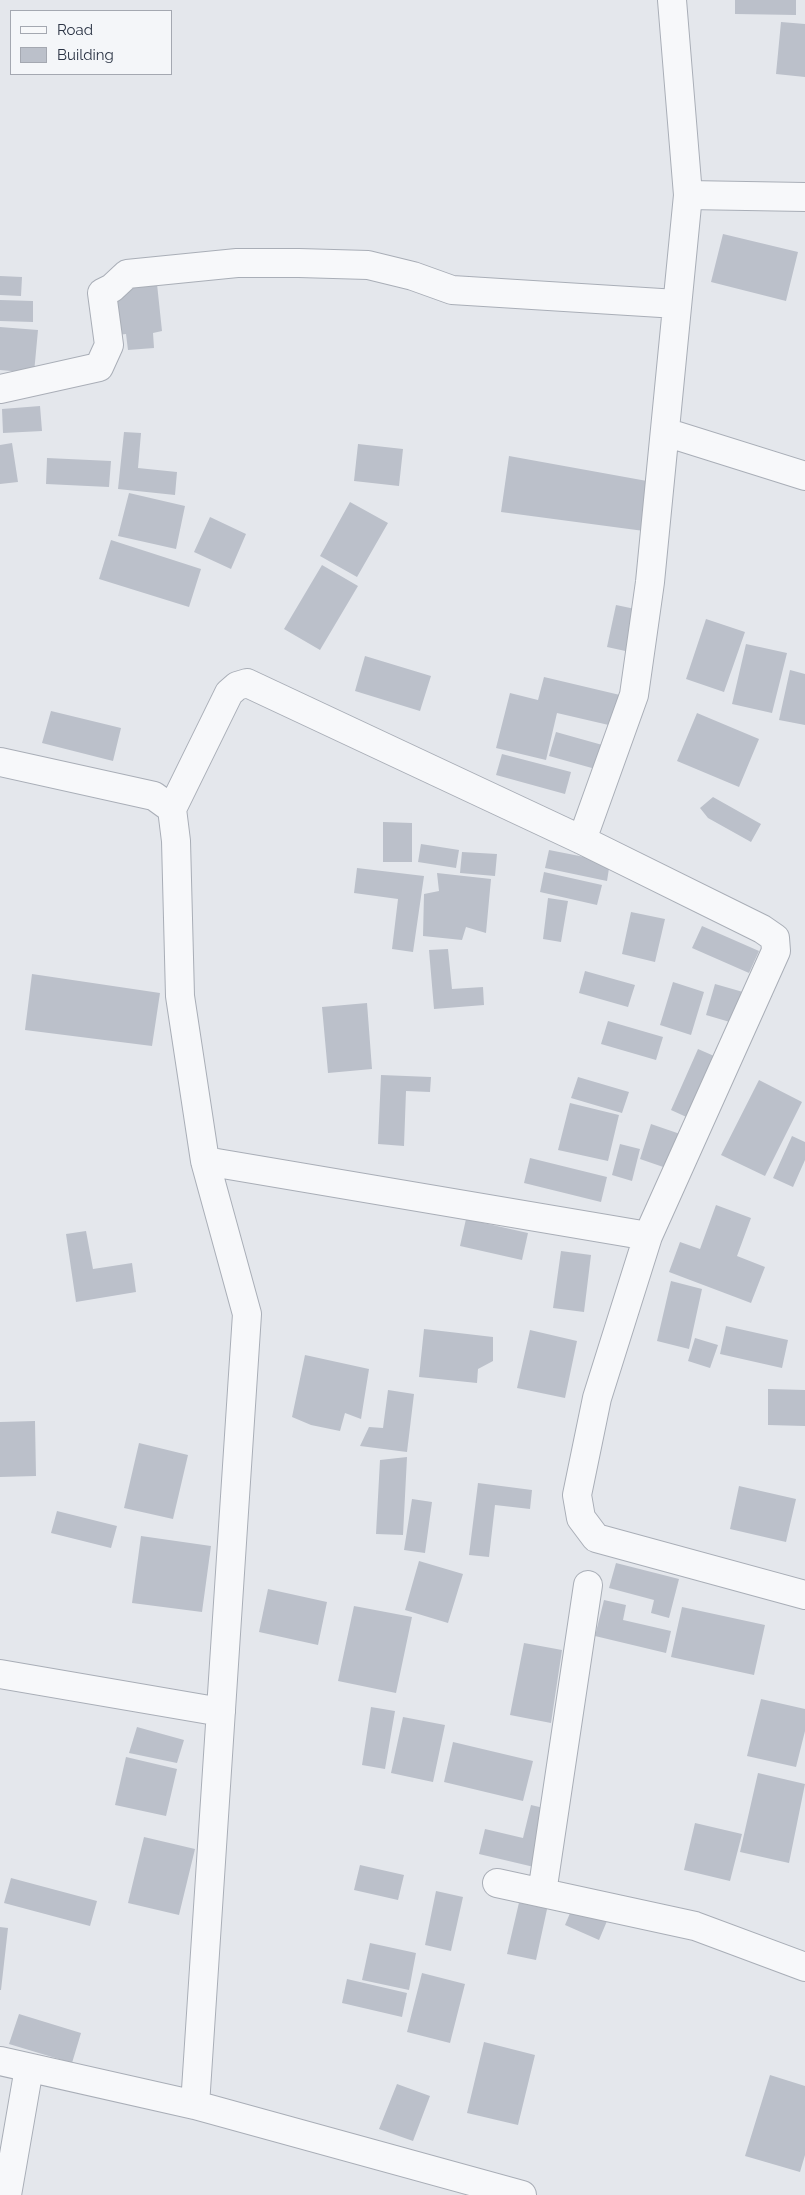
<!DOCTYPE html>
<style>
body{margin:0}
#map{position:relative;width:805px;height:2195px;overflow:hidden;background:#e4e7ec;font-family:Raleway,sans-serif}
canvas{display:block}
.legend{position:absolute;left:10px;top:10px;width:162px;height:65px;box-sizing:border-box;background:#f4f6f9;border:1px solid #a4a8b1;margin:0;padding:6px 9px;list-style:none;font-size:15px;color:#2b3445}
.legend li{display:flex;align-items:center;gap:10px;height:25px}
.legend b{width:25px;border:1px solid #a4a8b1}
</style>
<div id="map">
<canvas width="805" height="2195"></canvas>
<ul class="legend">
<li><b style="height:6px;background:#f7f8fa"></b>Road</li>
<li><b style="height:14px;background:#bbc0ca"></b>Building</li>
</ul>
</div>
<script>
const context = document.querySelector('canvas').getContext('2d');
context.lineJoin = 'round';
function paint(path, color) {
  context.fillStyle = color;
  context.fill(path, 'evenodd');
}
function stroke(path, color, width, dash) {
  context.strokeStyle = color;
  context.lineWidth = width;
  context.lineCap = dash ? 'butt' : 'round';
  context.setLineDash(dash || []);
  context.stroke(path);
}
paint(new Path2D(`
 M735,0H796V15L735,14Z
 M781,22L805,24V77L776,74Z
 M723,234L798,252L786,301L711,282Z
 M0,276L22,277L21,296L0,295Z
 M157,284L162,331L153,333L154,348L128,350L126,334L117,335L112,288Z
 M0,300L33,301V322L0,321Z
 M0,327L38,330L34,373L0,370Z
 M40,406L42,431L3,433L2,409Z
 M124,432L141,433L138,468L177,472L175,495L118,489Z
 M12,443L18,482L0,484V445Z
 M358,444L403,449L399,486L354,481Z
 M509,456L647,481L644,531L501,512Z
 M47,458L111,461L109,487L46,484Z
 M129,493L185,506L176,549L118,536Z
 M350,502L388,523L357,577L320,556Z
 M210,517L246,534L231,569L194,552Z
 M111,540L201,569L189,607L99,579Z
 M322,565L358,586L320,650L284,629Z
 M616,605L640,610L630,652L607,647Z
 M706,619L745,632L724,692L686,679Z
 M746,644L787,653L772,713L732,704Z
 M365,656L431,676L420,711L355,691Z
 M790,670L805,674V725L779,720Z
 M544,677L620,695L613,726L557,713L546,760L496,748L510,693L538,700Z
 M51,711L121,728L113,761L42,743Z
 M697,713L759,739L739,787L677,761Z
 M556,732L606,746L599,770L549,756Z
 M502,754L571,772L565,794L496,775Z
 M713,797L761,824L751,842L708,818L700,808Z
 M383,822L412,823V862H383Z
 M421,844L459,850L456,868L418,862Z
 M549,850L610,862L607,881L545,868Z
 M462,852L497,854L495,876L460,873Z
 M357,868L424,876L413,952L392,949L398,899L354,893Z
 M544,872L602,885L597,905L540,892Z
 M437,873L491,879L486,933L466,927L462,940L423,936L424,894L439,891Z
 M548,898L568,901L561,942L543,939Z
 M631,912L665,919L655,962L622,954Z
 M702,926L759,951L749,973L692,948Z
 M448,949L452,989L483,987L484,1005L434,1009L429,950Z
 M585,971L635,985L628,1007L579,993Z
 M32,974L160,993L152,1046L25,1030Z
 M673,982L704,992L691,1035L660,1025Z
 M715,984L750,994L740,1025L706,1015Z
 M367,1003L372,1069L328,1073L322,1007Z
 M608,1021L663,1037L656,1060L601,1044Z
 M698,1049L721,1059L693,1120L671,1110Z
 M381,1075L431,1077L430,1092L406,1091L404,1146L378,1144Z
 M578,1077L629,1092L622,1113L571,1098Z
 M759,1080L802,1102L765,1176L721,1155Z
 M570,1103L619,1115L608,1161L558,1150Z
 M651,1124L683,1135L672,1170L640,1159Z
 M792,1136L805,1142V1160L793,1187L773,1178Z
 M620,1144L640,1149L632,1181L612,1175Z
 M530,1158L607,1177L601,1202L524,1183Z
 M716,1205L751,1218L737,1256L765,1267L751,1303L669,1272L680,1242L700,1249Z
 M466,1219L528,1233L522,1260L460,1246Z
 M86,1231L93,1269L132,1263L136,1292L76,1302L66,1234Z
 M561,1251L591,1255L584,1312L553,1308Z
 M671,1281L702,1289L689,1349L657,1341Z
 M726,1326L788,1340L782,1368L720,1354Z
 M424,1329L493,1337V1361L478,1369L477,1383L419,1377Z
 M530,1330L577,1341L565,1398L517,1388Z
 M695,1338L718,1345L710,1368L688,1361Z
 M305,1355L369,1369L361,1419L345,1413L340,1431L311,1425L292,1417Z
 M768,1389L805,1390V1426L768,1425Z
 M388,1390L414,1394L407,1452L360,1446L369,1427L383,1428Z
 M35,1421L36,1476L0,1477V1422Z
 M139,1443L188,1455L173,1519L124,1508Z
 M407,1457L403,1535L376,1534L380,1460Z
 M478,1483L532,1490L530,1509L495,1505L489,1557L469,1555Z
 M739,1486L796,1499L786,1542L730,1529Z
 M412,1499L432,1502L425,1553L404,1550Z
 M57,1511L117,1526L111,1548L51,1533Z
 M141,1536L211,1546L202,1612L132,1603Z
 M419,1561L463,1574L448,1623L405,1610Z
 M616,1563L679,1579L669,1618L651,1613L654,1600L609,1588Z
 M268,1589L327,1602L318,1645L259,1632Z
 M604,1600L626,1605L623,1620L671,1631L666,1653L595,1636Z
 M354,1606L412,1617L396,1693L338,1681Z
 M682,1607L765,1625L754,1675L671,1657Z
 M524,1643L562,1650L551,1723L510,1715Z
 M761,1699L805,1709V1731L796,1767L747,1756Z
 M371,1707L395,1711L385,1769L362,1765Z
 M403,1717L445,1725L433,1782L391,1773Z
 M137,1727L184,1740L177,1763L129,1753Z
 M453,1742L533,1761L523,1801L444,1782Z
 M126,1757L177,1769L166,1816L115,1805Z
 M758,1773L805,1784L789,1863L740,1852Z
 M531,1805L548,1809L534,1867L479,1854L485,1829L523,1838Z
 M695,1823L742,1834L730,1881L684,1870Z
 M144,1837L195,1849L179,1915L128,1903Z
 M360,1865L404,1875L398,1900L354,1890Z
 M11,1878L97,1901L90,1926L4,1903Z
 M436,1891L463,1897L451,1951L425,1945Z
 M521,1894L549,1900L536,1960L507,1954Z
 M573,1906L607,1921L599,1940L565,1925Z
 M0,1927L8,1928L1,1990H0Z
 M370,1943L416,1953L409,1990L362,1980Z
 M422,1973L465,1984L450,2043L407,2032Z
 M347,1979L407,1993L402,2017L342,2003Z
 M19,2014L81,2033L72,2063L9,2044Z
 M484,2042L535,2055L518,2125L467,2113Z
 M770,2075L805,2086V2155L800,2172L745,2156Z
 M397,2084L430,2096L413,2141L379,2129Z`), '#bbc0ca');
const minor = new Path2D(`
 M688,195L805,197
 M0,389L99,367L109,345L102,293L112,288L127,274L237,263H299L368,265L413,276L452,290L677,304
 M665,432L805,476
 M0,762L154,796L172,809
 M582,840L634,695L650,582L688,195L672,0
 M205,1161L648,1236
 M0,1674L221,1712
 M497,1883L695,1926L805,1967
 M542,1893L588,1585
 M0,2061L195,2105L522,2195
 M195,2105L247,1314L205,1161L180,996L176,841L172,809L229,693L237,686L247,683L582,840L762,929L775,938L776,951L648,1236L597,1398L577,1495L581,1518L596,1538L805,1595
 M7,2195L29,2068`);
stroke(minor, '#a9aeb7', 30);
stroke(minor, '#f7f8fa', 28);
</script>
